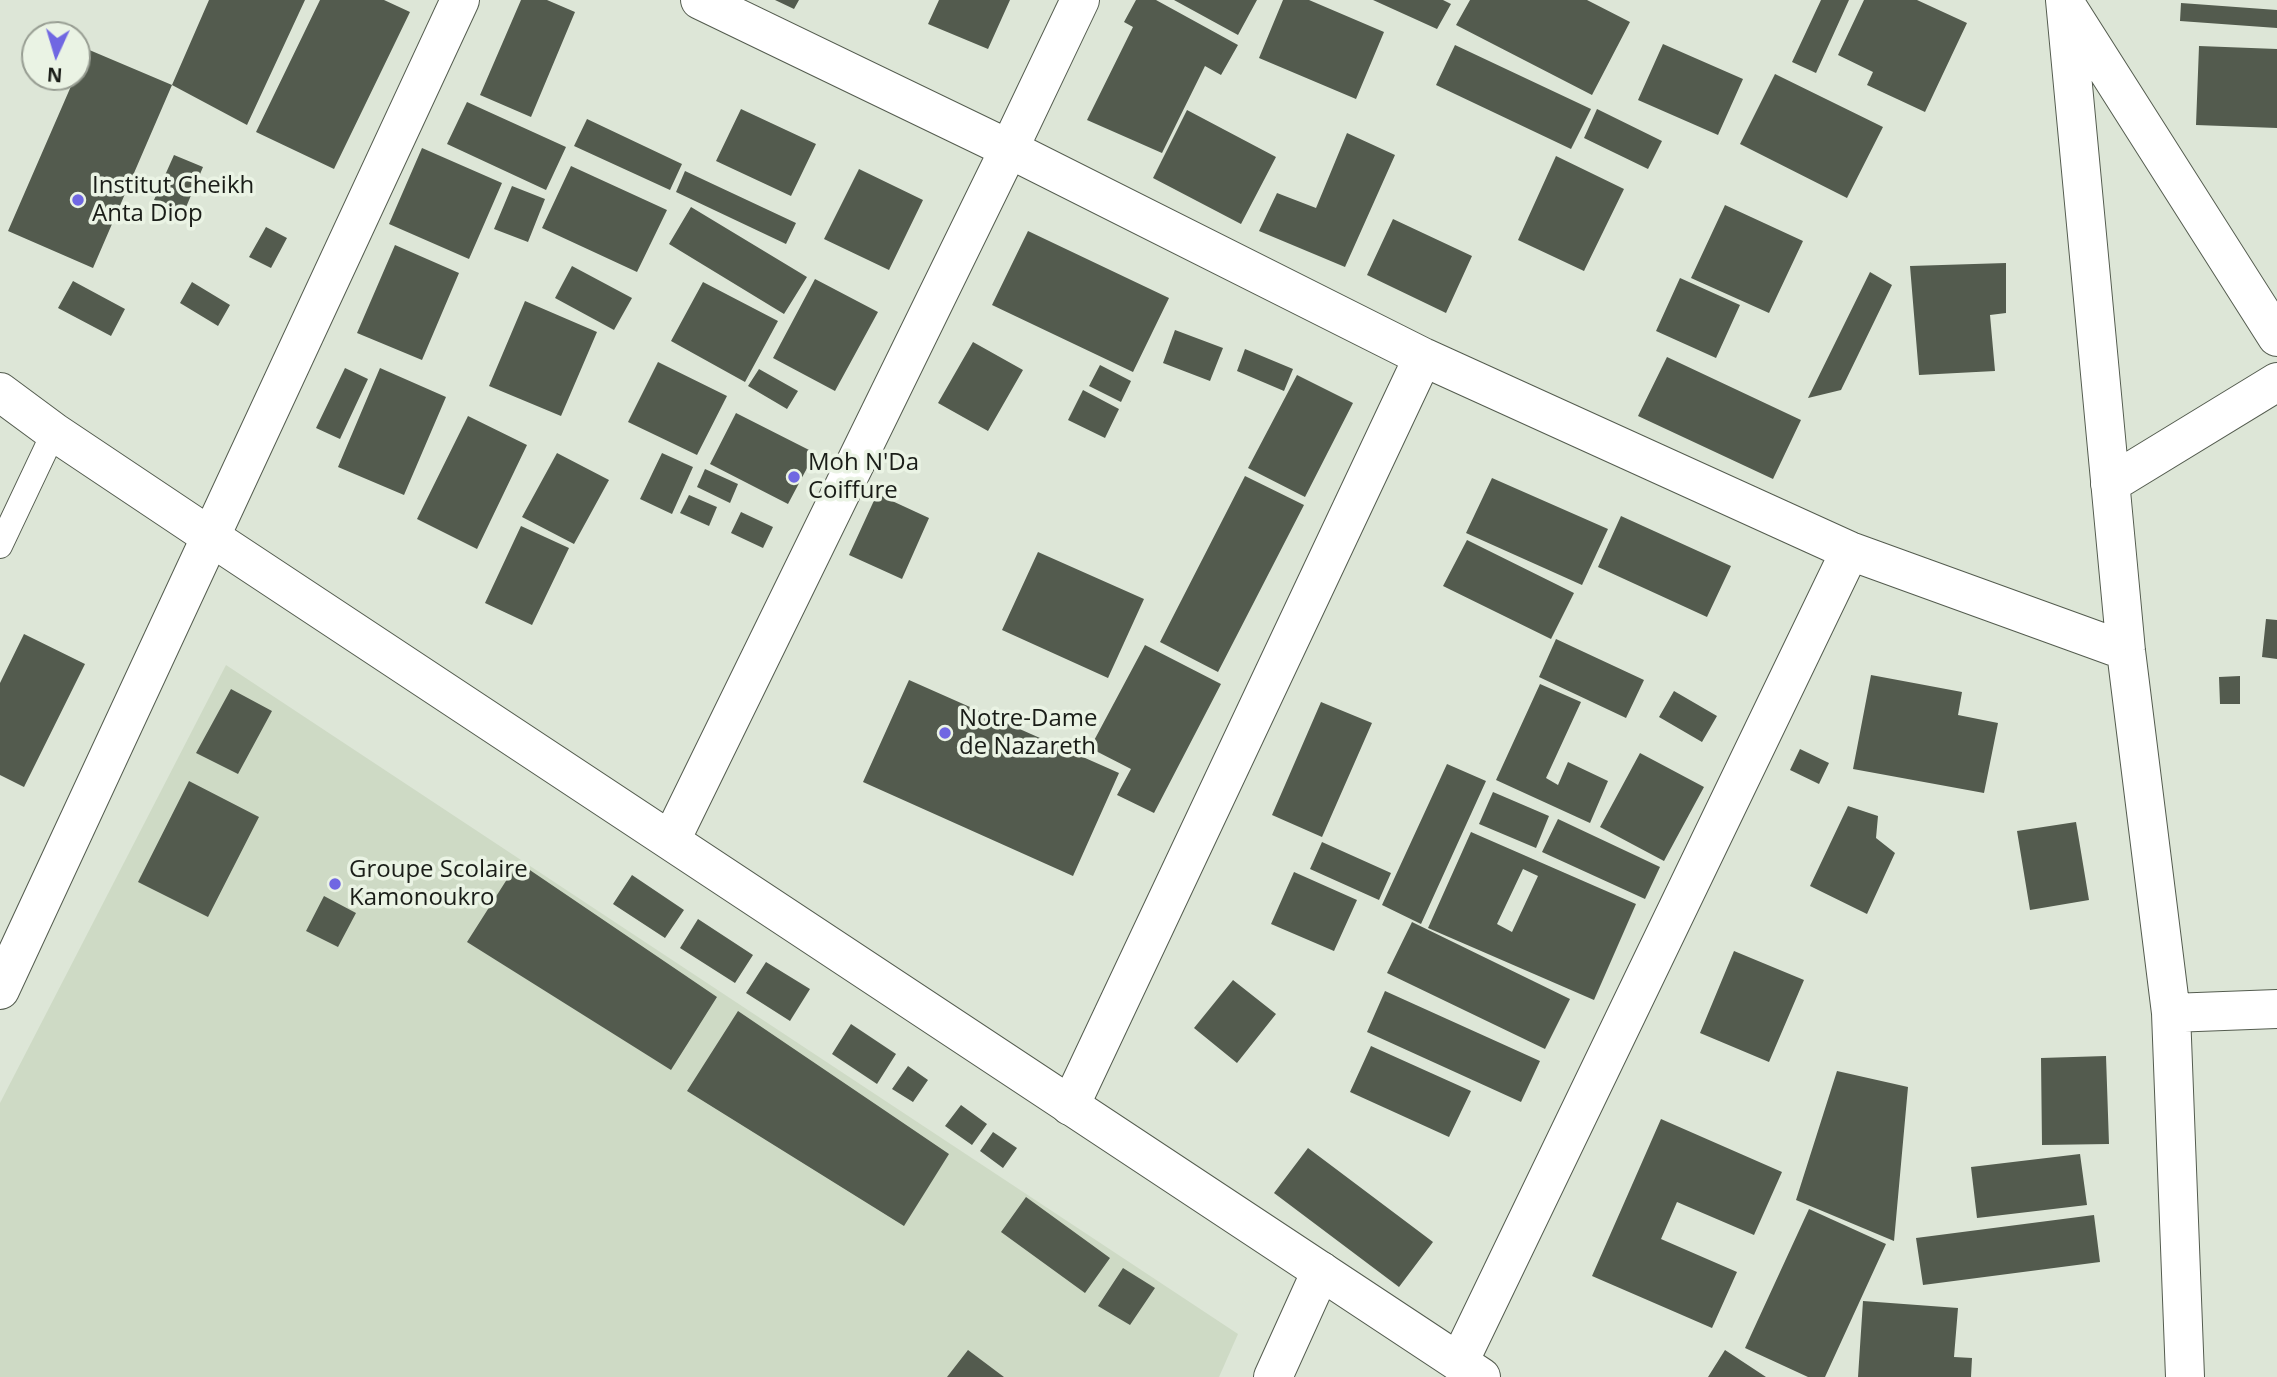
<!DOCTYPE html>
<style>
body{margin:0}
#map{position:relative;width:2277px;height:1377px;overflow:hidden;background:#dde6d7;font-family:"Open Sans",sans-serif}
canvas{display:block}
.north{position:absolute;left:21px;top:21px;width:70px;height:70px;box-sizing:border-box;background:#eaf3e4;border:2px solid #979d92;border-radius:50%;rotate:184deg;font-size:19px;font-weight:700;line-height:28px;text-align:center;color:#1a1d18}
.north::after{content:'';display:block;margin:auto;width:24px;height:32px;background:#7067e2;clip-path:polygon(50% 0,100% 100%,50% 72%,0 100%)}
</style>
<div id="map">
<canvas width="2277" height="1377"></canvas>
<div class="north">N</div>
</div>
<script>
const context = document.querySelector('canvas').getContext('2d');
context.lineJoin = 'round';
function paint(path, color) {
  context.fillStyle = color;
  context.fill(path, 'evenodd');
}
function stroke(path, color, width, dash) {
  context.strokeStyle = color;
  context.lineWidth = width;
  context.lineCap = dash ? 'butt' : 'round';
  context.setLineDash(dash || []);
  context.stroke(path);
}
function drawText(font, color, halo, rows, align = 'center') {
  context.font = font + ' "Open Sans",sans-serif';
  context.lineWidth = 7;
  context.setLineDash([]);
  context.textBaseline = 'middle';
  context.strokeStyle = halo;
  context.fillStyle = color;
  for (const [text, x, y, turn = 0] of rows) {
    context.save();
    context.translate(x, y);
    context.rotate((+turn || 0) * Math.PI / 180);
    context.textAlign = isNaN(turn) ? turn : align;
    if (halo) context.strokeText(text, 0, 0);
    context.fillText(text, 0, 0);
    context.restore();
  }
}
paint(new Path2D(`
 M226,665L1238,1334L1219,1377H0V1103Z`), '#cedac5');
paint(new Path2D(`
 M209,0H305L247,125L172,85Z
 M320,0H384L410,12L334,169L256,132Z
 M521,0H547L575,12L531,117L480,95Z
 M775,0H799L794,9Z
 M939,0H1010L988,49L928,24Z
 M1136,0H1156L1238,45L1221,75L1205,66L1162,153L1087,120L1133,27L1124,22Z
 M1174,0H1257L1238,35Z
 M1283,0H1309L1384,32L1356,99L1259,58Z
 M1373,0H1443L1451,4L1437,29Z
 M1470,0H1587L1630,22L1592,95L1456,25Z
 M1821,0H1849L1816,73L1792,62Z
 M1864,0H1917L1967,23L1925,112L1867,85L1873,72L1838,55Z
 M2181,3L2277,10V28L2180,21Z
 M1663,44L1743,79L1718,135L1638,100Z
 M1455,45L1591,109L1571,149L1436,85Z
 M2199,46L2277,49V128L2196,125Z
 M87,49L172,85L93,268L8,231L75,77H77Z
 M1775,74L1883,127L1847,198L1740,144Z
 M467,102L566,147L546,190L447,144Z
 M741,109L816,144L791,196L716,161Z
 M1597,109L1662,141L1648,169L1584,138Z
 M1187,110L1276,157L1241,224L1153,178Z
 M587,119L682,164L670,190L574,146Z
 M1347,133L1395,155L1345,267L1259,231L1277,193L1316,208Z
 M422,148L502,183L469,259L389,224Z
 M174,155L203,167L184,212L154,200Z
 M1556,156L1624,189L1584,271L1518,240Z
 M571,166L667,210L637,272L542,228Z
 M859,169L923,200L889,270L824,239Z
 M685,171L796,223L786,244L676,192Z
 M512,186L545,199L528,242L494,229Z
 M1725,205L1803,241L1769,313L1691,278Z
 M691,207L807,277L784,314L669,244Z
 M1393,219L1472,256L1446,313L1367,275Z
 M266,227L287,238L271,268L249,257Z
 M1028,231L1169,298L1133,372L992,305Z
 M395,245L459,273L422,360L357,333Z
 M2006,263V313L1990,315L1995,371L1919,375L1910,266Z
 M572,266L632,298L614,330L555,298Z
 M1870,272L1892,285L1841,390L1808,398Z
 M1680,278L1740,305L1716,358L1656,331Z
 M815,279L878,312L835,391L773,358Z
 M73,281L125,309L111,336L58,308Z
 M192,282L230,305L218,326L180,303Z
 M703,282L778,321L745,382L671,341Z
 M525,301L597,332L561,416L489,386Z
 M1175,330L1223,348L1210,381L1163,363Z
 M973,342L1023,370L988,431L938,403Z
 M1245,349L1293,369L1284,391L1237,371Z
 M1667,357L1801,420L1773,479L1638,416Z
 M658,362L727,396L697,455L628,422Z
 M1100,365L1131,381L1121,402L1089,386Z
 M345,368L368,379L340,439L316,428Z
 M380,368L446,397L404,495L338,467Z
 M759,369L798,391L787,409L748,386Z
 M1297,375L1353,403L1305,497L1248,468Z
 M1083,390L1119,409L1105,438L1068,420Z
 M736,413L815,453L788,504L710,464Z
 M468,416L527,445L477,549L417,519Z
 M557,453L609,480L574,544L522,517Z
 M662,453L693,467L672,514L640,499Z
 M705,469L738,484L730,503L697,487Z
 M1245,476L1304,505L1218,672L1160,642Z
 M1492,478L1608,529L1582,585L1466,533Z
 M877,494L929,518L902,579L849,555Z
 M689,495L717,507L709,526L680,513Z
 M741,512L773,527L763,548L731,533Z
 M1621,516L1731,566L1707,617L1598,567Z
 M521,526L569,548L532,625L485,603Z
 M1467,540L1574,593L1551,639L1443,586Z
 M1038,552L1144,599L1108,678L1002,630Z
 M2266,619L2277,620V659L2262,657Z
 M24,634L85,664L24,787L0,775V683Z
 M1556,639L1644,680L1626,718L1539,677Z
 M1145,645L1221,684L1154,813L1117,795L1131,769L1090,748Z
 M1871,675L1962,692L1958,715L1998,723L1984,793L1853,769Z
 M2240,676V704H2220L2219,677Z
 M909,680L1119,773L1073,876L863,782Z
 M1540,684L1581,702L1546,778L1558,785L1568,762L1608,781L1590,823L1496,780Z
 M231,689L272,711L238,774L196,753Z
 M1674,691L1717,716L1702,742L1659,717Z
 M1321,702L1372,723L1322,837L1272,815Z
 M1800,749L1829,763L1819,784L1790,770Z
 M1640,753L1704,787L1664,861L1600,827Z
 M1447,764L1486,781L1421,924L1382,905Z
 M189,781L259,817L208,917L138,882Z
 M1493,792L1549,816L1536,848L1479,824Z
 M1848,806L1878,816L1876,838L1895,853L1867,914L1810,886Z
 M1558,819L1660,867L1645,899L1542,852Z
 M2076,822L2089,900L2030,910L2017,831Z
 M1471,832L1636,904L1594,1000L1428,928ZM1523,869L1538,876L1512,932L1497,924Z
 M1322,842L1391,873L1379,900L1310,869Z
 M518,862L717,997L671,1070L467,942Z
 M1294,872L1357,900L1334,951L1271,924Z
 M632,875L684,910L665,938L613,904Z
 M324,896L356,913L338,947L306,931Z
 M698,919L753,955L735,983L680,948Z
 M1412,922L1570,999L1545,1049L1387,973Z
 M1734,951L1804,980L1769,1062L1700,1033Z
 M766,962L810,989L790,1021L746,993Z
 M1233,980L1276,1014L1237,1063L1194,1028Z
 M1385,991L1540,1061L1521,1102L1367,1032Z
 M738,1011L949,1154L904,1226L687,1091Z
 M851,1024L896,1054L877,1084L832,1054Z
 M1371,1046L1471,1091L1449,1137L1350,1092Z
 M2106,1056L2109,1144L2042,1145L2041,1058Z
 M908,1066L928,1080L913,1102L892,1089Z
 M1837,1071L1908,1087L1894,1241L1796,1200Z
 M961,1105L987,1124L972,1145L945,1126Z
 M1661,1119L1782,1172L1754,1235L1677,1202L1661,1239L1737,1272L1712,1328L1592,1276Z
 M993,1132L1017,1148L1003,1168L980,1151Z
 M1308,1148L1433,1242L1399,1287L1274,1193Z
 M2080,1154L2087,1205L1977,1218L1971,1167Z
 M1026,1197L1110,1258L1085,1293L1001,1232Z
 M1809,1209L1886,1244L1825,1377H1808L1745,1348Z
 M2094,1215L2100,1262L1923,1285L1916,1238Z
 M1123,1268L1155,1288L1130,1325L1098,1306Z
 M1863,1301L1958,1308L1954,1357L1972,1358L1971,1377H1858Z
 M968,1350L1004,1377H947Z
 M1725,1350L1766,1377H1708Z`), '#535b4e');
const lane = new Path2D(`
 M0,546L54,432`);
const street = new Path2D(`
 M700,0L1009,149L1423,357L1850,551L2126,651
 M2065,0L2126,651L2171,1013L2185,1377
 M2068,8L2277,337
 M2110,484L2277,382
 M671,840L1009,149L1080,0
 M0,990L460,0
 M2171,1013L2277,1009
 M1070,1106L1423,357
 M1459,1362L1850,551
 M1273,1377L1321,1271`);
const secondary = new Path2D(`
 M0,392L54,432L211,537L1481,1377`);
stroke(lane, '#545c4f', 26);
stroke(street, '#545c4f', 40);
stroke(secondary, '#545c4f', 40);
stroke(lane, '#fff', 24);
stroke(street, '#fff', 38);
stroke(secondary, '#fff', 38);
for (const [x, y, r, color] of [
 [78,200,7,"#7067e2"],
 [794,477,7,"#7067e2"],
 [945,733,7,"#7067e2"],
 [335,884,7,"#7067e2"]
]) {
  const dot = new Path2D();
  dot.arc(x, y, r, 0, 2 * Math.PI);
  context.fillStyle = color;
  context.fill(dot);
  stroke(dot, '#eaf3e4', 2.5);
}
drawText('24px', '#1a1d18', '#eaf3e4', [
 ["Institut Cheikh",92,186],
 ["Anta Diop",92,214],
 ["Moh N'Da",808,463],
 ["Coiffure",808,491],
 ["Notre-Dame",959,719],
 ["de Nazareth",959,747],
 ["Groupe Scolaire",349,870],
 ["Kamonoukro",349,898]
], 'left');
</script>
